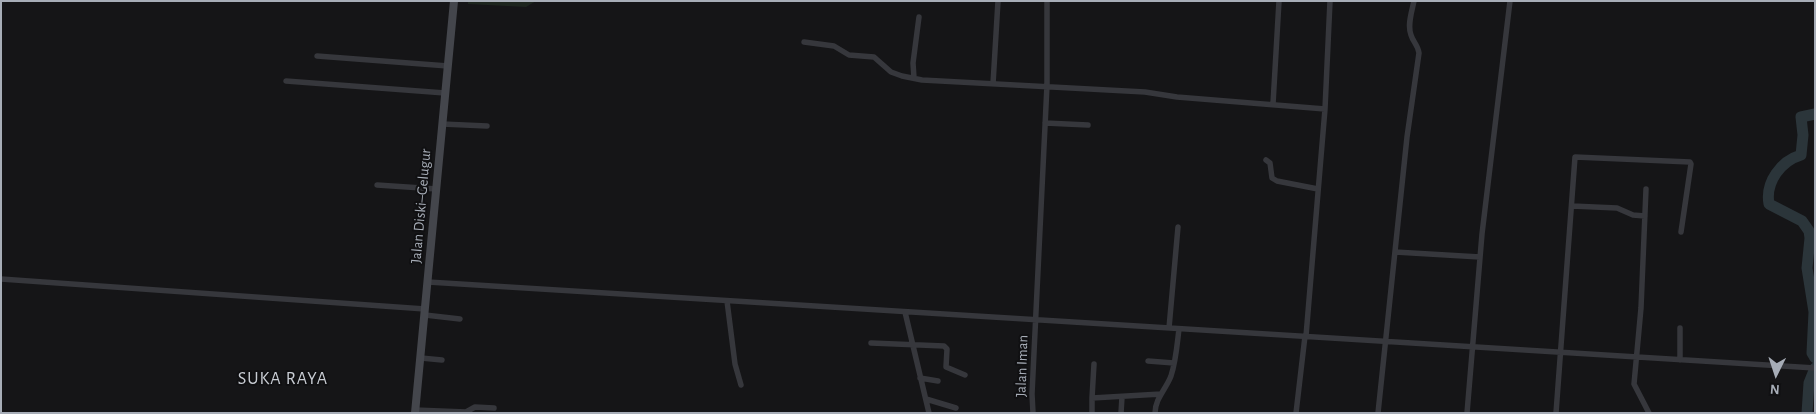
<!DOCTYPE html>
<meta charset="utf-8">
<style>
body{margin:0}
#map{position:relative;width:1816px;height:414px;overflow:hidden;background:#151517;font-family:"Alegreya Sans",sans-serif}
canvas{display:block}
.frame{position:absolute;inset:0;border:2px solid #a7adb7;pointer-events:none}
.north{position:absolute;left:1751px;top:349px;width:50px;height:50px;-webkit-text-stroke:4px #101012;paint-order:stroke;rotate:184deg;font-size:14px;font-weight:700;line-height:20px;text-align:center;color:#a7adb7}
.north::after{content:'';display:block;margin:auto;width:18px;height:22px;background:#a7adb7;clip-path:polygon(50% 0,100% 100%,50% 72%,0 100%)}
</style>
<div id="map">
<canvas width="1816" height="414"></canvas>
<div class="frame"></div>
<div class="north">N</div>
</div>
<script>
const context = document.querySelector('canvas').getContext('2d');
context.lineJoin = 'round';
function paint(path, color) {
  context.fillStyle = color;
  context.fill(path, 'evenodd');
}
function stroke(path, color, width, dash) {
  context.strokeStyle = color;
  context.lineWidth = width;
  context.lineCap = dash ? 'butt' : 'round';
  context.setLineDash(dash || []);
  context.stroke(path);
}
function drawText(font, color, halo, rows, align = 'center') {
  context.font = font + ' "Alegreya Sans",sans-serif';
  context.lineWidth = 4;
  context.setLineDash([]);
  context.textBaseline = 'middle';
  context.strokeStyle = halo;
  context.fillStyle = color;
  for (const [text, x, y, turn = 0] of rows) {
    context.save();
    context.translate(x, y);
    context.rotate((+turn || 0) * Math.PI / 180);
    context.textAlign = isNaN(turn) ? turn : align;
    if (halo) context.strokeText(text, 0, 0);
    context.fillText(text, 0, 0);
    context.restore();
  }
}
paint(new Path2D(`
 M468,1H536L526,7L468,4Z`), '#1d251e');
stroke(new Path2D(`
 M1815,114L1801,117L1803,135L1801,155C1781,161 1765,182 1769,204L1802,221L1809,231L1810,238L1807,268L1814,312L1812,353L1815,358
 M1807,413L1809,383L1815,368`), '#2b353a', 11);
stroke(new Path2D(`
 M804,42L834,46L849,55L874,57L891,72L902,76L922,80L1145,92L1177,97L1325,109
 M317,56L448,66
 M914,78L913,63L919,17
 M286,81L445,93
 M993,84L998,1
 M1273,104L1279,1
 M1045,123L1088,125
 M442,124L487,126
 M1266,160L1270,163L1272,178L1277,181L1318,189
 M377,185L437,189
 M1646,189L1641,308L1634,384L1649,413
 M1572,206L1617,208L1633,215L1645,216
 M1395,252L1480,257
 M1,279L425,309
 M428,282L1815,368
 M727,301L735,364L741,385
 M905,312L929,413
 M425,315L460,319
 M1169,328L1178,227
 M1306,336L1325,109L1330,1
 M871,343L944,346L947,349L946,367L965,375
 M421,358L442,360
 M1680,360V328
 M1148,361L1174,363
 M1094,364L1092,398L1161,394
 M920,378L938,381
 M926,399L956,408
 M415,410L466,412L475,407L494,408
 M1033,413L1032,394L1047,85V1
 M1092,413V398
 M1121,413L1122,397
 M1155,413C1155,399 1166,389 1171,376C1176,361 1177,345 1179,329
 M1296,413L1305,336
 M1378,413L1407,137L1419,53C1418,45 1413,42 1411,35C1407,25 1412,11 1414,1
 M1467,413L1482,234L1510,1
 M1556,413L1575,157L1690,162L1691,164L1681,232`), '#36373c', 5.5);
stroke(new Path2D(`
 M415,413L454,1`), '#44464c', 8);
drawText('15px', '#a7adb7', '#101012', [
 ["Jalan Diski–Gelugur",421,206,-85],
 ["Jalan Iman",1022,366,-88]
]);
context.letterSpacing = '1px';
drawText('18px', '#c8ccd3', '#101012', [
 ["SUKA RAYA",283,379]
]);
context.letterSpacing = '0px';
</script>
